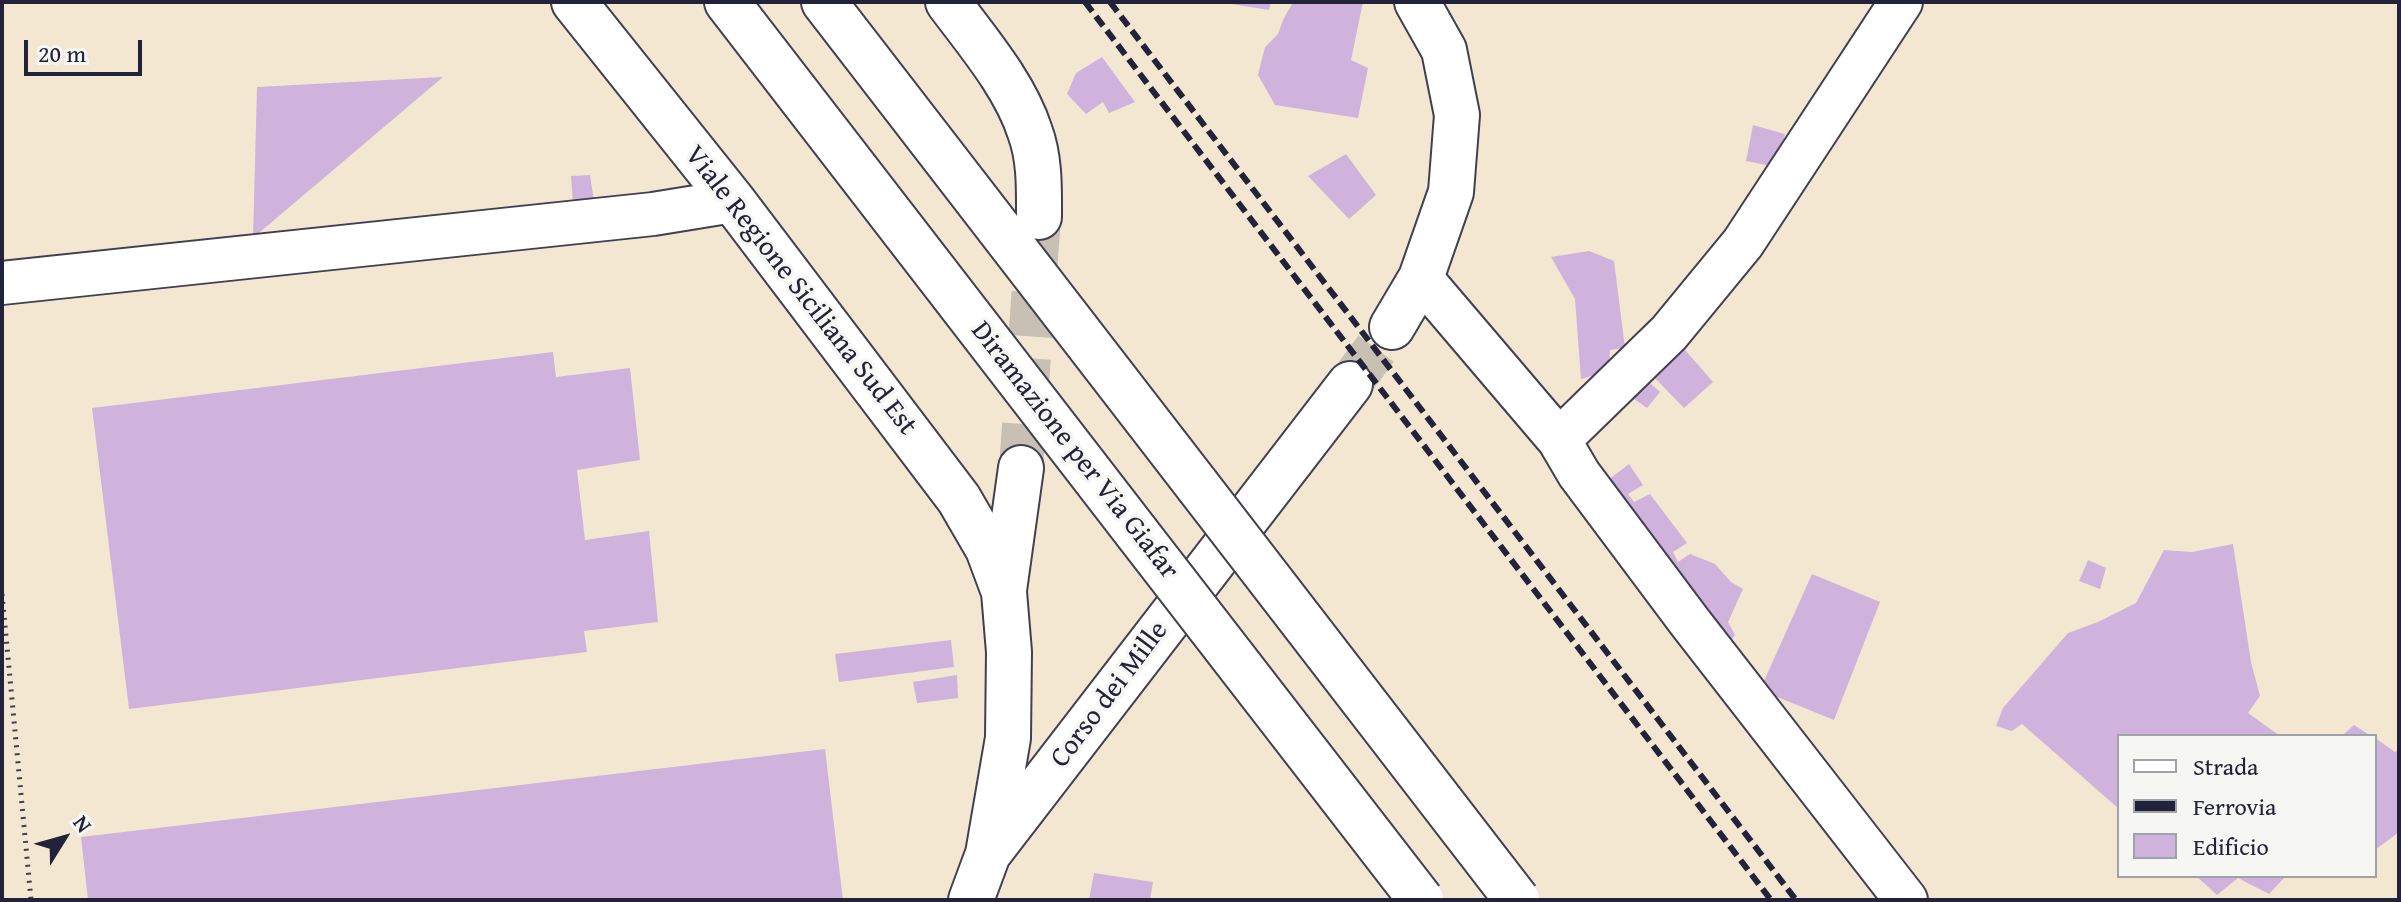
<!DOCTYPE html>
<style>
body{margin:0}
#map{position:relative;width:2401px;height:902px;overflow:hidden;background:#f3e7d2;font-family:"Gentium Book Plus",serif}
canvas{display:block}
.frame{position:absolute;inset:0;border:4px solid #22223b;pointer-events:none}
.legend{position:absolute;left:2117px;top:734px;width:260px;height:144px;box-sizing:border-box;background:#f6f6f2;border:2px solid #a1a1a9;margin:0;padding:10px 14px;list-style:none;font-size:24px;color:#22223b}
.legend li{display:flex;align-items:center;gap:16px;height:40px}
.legend b{width:40px;border:2px solid #a1a1a9}
.north{position:absolute;left:24px;top:798px;width:80px;height:80px;-webkit-text-stroke:6px #f6f6f2;paint-order:stroke;rotate:53deg;font-size:22px;font-weight:700;line-height:32px;text-align:center;color:#22223b}
.north::after{content:'';display:block;margin:auto;width:28px;height:36px;background:#22223b;clip-path:polygon(50% 0,100% 100%,50% 72%,0 100%)}
.scale{position:absolute;left:24px;top:40px;width:118px;height:36px;box-sizing:border-box;border:4px solid #22223b;border-top:0;padding-left:10px;font-size:24px;line-height:28px;white-space:nowrap;color:#22223b;-webkit-text-stroke:6px #f6f6f2;paint-order:stroke}
</style>
<div id="map">
<canvas width="2401" height="902"></canvas>
<div class="frame"></div>
<ul class="legend">
<li><b style="height:10px;background:#fff"></b>Strada</li>
<li><b style="height:10px;background:#22223b"></b>Ferrovia</li>
<li><b style="height:22px;background:#d0b3dc"></b>Edificio</li>
</ul>
<div class="north">N</div>
<div class="scale">20 m</div>
</div>
<script>
const context = document.querySelector('canvas').getContext('2d');
context.lineJoin = 'round';
function paint(path, color) {
  context.fillStyle = color;
  context.fill(path, 'evenodd');
}
function stroke(path, color, width, dash) {
  context.strokeStyle = color;
  context.lineWidth = width;
  context.lineCap = dash ? 'butt' : 'round';
  context.setLineDash(dash || []);
  context.stroke(path);
}
function drawText(font, color, halo, rows, align = 'center') {
  context.font = font + ' "Gentium Book Plus",serif';
  context.lineWidth = 7;
  context.setLineDash([]);
  context.textBaseline = 'middle';
  context.strokeStyle = halo;
  context.fillStyle = color;
  for (const [text, x, y, turn = 0] of rows) {
    context.save();
    context.translate(x, y);
    context.rotate((+turn || 0) * Math.PI / 180);
    context.textAlign = isNaN(turn) ? turn : align;
    if (halo) context.strokeText(text, 0, 0);
    context.fillText(text, 0, 0);
    context.restore();
  }
}
paint(new Path2D(`
 M1219,2H1271L1269,10Z
 M1293,2H1363L1351,60L1368,68L1358,118L1275,105L1258,75L1265,47L1278,34L1283,20Z
 M1102,57L1135,102L1109,113L1103,102L1086,114L1067,94L1076,73Z
 M443,77L253,238L257,87Z
 M1753,125L1785,134L1776,167L1746,161Z
 M1346,154L1376,195L1349,219L1308,176Z
 M590,175L594,201L573,203L571,176Z
 M1589,251L1614,261L1625,348L1610,350L1609,371L1581,379L1575,299L1551,257Z
 M1679,343L1713,382L1684,408L1648,371Z
 M553,352L556,377L630,368L640,460L577,470L585,540L649,531L658,622L584,631L587,652L129,709L92,408Z
 M1642,376L1660,392L1647,408L1627,394Z
 M1629,464L1643,485L1628,494L1634,502L1650,494L1687,543L1673,552L1678,562L1690,554L1715,564L1731,582L1743,589L1728,622L1735,635L1724,650L1600,486Z
 M2233,544L2251,662L2260,696L2248,713L2280,736H2119V809L2022,724L2012,731L1996,726L2003,708L2068,633L2098,622L2136,603L2164,550L2192,552Z
 M2088,560L2106,568L2100,589L2079,581Z
 M1812,574L1880,602L1834,720L1760,690Z
 M951,640L954,667L839,682L835,654Z
 M957,675L958,698L917,703L913,682Z
 M2354,725L2371,736H2342Z
 M2375,738L2395,752L2399,749V832L2375,850Z
 M825,749L843,900H88L81,837Z
 M1094,873L1153,882L1150,900H1089Z
 M2196,876H2286L2269,894L2238,878L2217,895Z`), '#d0b3dc');
stroke(new Path2D(`
 M1350,384L1392,327
 M1021,468L1039,217`), '#c9c0b4', 44, [44, 22]);
const minor = new Path2D(`
 M1421,278L1559,440L1579,474L1689,621L1906,900
 M2,283L653,214L733,201
 M1559,440L1669,333L1743,243L1901,2`);
const tertiary = new Path2D(`
 M574,2L733,201L959,499L988,549L1004,592L1009,652L1008,738L988,854
 M948,2C977,41 1015,85 1030,132C1040,159 1039,189 1039,217
 M1392,327L1421,278L1451,192L1457,115L1444,50L1417,2
 M1004,590L1021,468
 M971,900L988,854L1350,384`);
const motorway = new Path2D(`
 M727,2L1137,533
 M824,2L1197,485`);
stroke(minor, '#414052', 46);
stroke(tertiary, '#414052', 48);
stroke(motorway, '#414052', 48);
stroke(new Path2D(`
 M2,594L31,900`), '#414052', 5, [2, 6]);
stroke(minor, '#fff', 42);
stroke(tertiary, '#fff', 44);
stroke(motorway, '#fff', 44);
stroke(new Path2D(`
 M1085,2L1771,900
 M1110,2L1796,900`), '#22223b', 6, [12, 6]);
const motorwayBridge = new Path2D(`
 M1197,485L1517,900
 M1137,533L1421,900`);
stroke(motorwayBridge, '#414052', 48, []);
stroke(motorwayBridge, '#fff', 44);
drawText('28px', '#22223b', '#f6f6f2', [
 ["Viale Regione Siciliana Sud Est",800,291,52],
 ["Diramazione per Via Giafar",1074,451,52],
 ["Corso dei Mille",1110,695,-53]
]);
</script>
